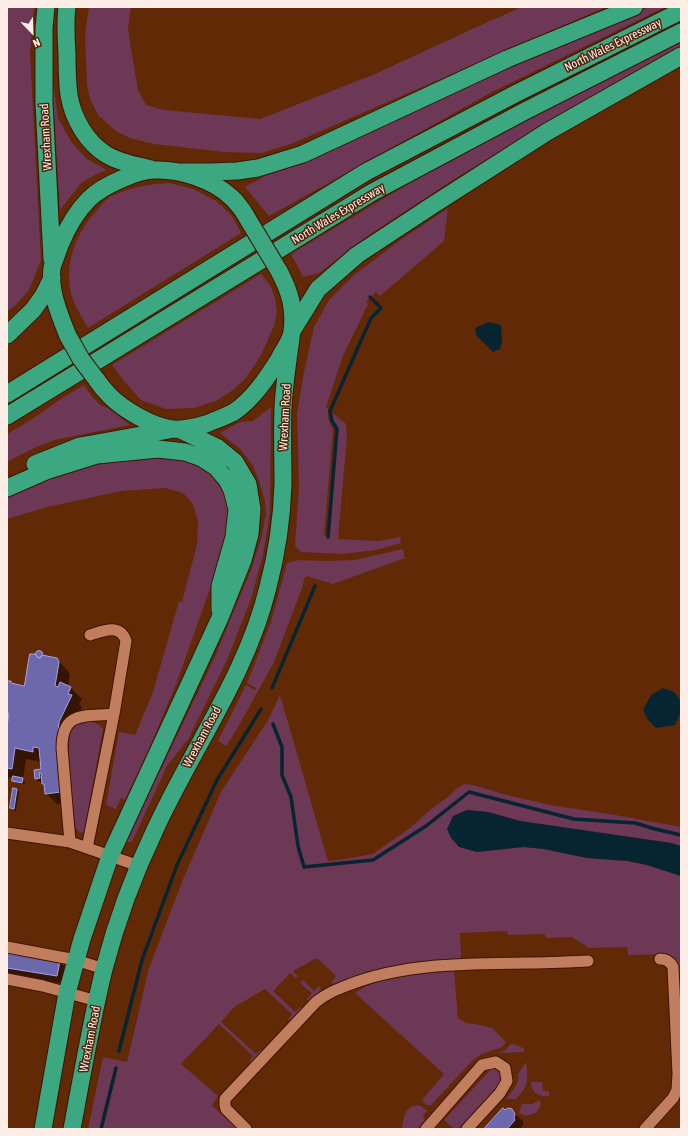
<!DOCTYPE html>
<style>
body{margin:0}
#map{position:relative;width:688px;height:1136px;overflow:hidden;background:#622906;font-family:"Asap Condensed",sans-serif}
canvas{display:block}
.frame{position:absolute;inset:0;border:8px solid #fcede6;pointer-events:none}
.north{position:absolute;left:12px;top:12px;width:40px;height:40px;-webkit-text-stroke:3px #50230b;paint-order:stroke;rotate:157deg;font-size:11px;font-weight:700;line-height:16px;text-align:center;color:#fcede6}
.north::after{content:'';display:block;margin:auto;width:14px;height:18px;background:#fcede6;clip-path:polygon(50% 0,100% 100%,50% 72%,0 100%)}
</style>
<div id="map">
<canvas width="688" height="1136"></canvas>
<div class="frame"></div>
<div class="north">N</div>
</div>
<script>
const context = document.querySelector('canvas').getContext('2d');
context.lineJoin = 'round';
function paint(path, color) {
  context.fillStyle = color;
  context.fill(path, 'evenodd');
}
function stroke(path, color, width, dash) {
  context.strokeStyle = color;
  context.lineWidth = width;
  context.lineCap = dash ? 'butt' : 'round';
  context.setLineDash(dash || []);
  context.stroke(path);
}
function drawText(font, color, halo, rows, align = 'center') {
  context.font = font + ' "Asap Condensed",sans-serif';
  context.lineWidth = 3;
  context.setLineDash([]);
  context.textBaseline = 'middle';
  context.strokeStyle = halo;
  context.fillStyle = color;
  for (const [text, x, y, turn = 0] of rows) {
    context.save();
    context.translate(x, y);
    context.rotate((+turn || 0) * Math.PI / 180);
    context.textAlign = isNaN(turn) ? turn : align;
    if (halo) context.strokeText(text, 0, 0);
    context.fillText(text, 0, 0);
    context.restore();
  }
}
paint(new Path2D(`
 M7,7H34L30,53L41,260L29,290L16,305L7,311Z
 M89,7H131L128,28L132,55L138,90L146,105L164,110L260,119L375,74L481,25L522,7H606L291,144L262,153L225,152L154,144L130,138L117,132L98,115L90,99L87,85L85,35Z
 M650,7H665L492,92L269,216L245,187L274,171L561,43Z
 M681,42V46L464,173L369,235L319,273L303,277L291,254L413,181L623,68Z
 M51,66L58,118L72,143L87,159L107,170L95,175L82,182L60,210Z
 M170,183L193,189L216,201L232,216L241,233L88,328C82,317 74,306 71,293C64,262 77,231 98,209C101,205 104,201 108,198C111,196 116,194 119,193C136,186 152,184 170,183Z
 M448,208L444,241L380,296L376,292L366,302L368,304L343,356L326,407L328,409V418L333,430L324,535L328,536L337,430L332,421L330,411L346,424L347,436L338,539L379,541L400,537L401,543L376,550L341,554L301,552L295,546L299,486L297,414L304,372L314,327L329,300L354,275L402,239Z
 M261,274L270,285L275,298L277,312L274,326L260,357L245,379L233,390L216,401L194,408L166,409L141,400L123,380L112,365Z
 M84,385L92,397L100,405L108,408L130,425L54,440L32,449L7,462V434L34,418L62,398Z
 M271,407L270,511L263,555L251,599L227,660L189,738L167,766L132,842H127L157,777L213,661L251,570L261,539L266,515L265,501L259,481L252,464L239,448L220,433L240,422L253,421Z
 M159,456L184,459L203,465L215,475L228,499L229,518L226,537L213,580L177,682L149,749L125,800L121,798L116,809L106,805L119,732L135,735L153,692L179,601L182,602L197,544L198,521L192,502L185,495L180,492L165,488L121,491L47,507L7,519V497L21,490L44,480L99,463Z
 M403,549L405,558L333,584L313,578L307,576L305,577L302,588L274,662L237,729L226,746L218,741L246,685L255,690L256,688L247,683L271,622L287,563L299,560L324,561L355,560Z
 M280,695L328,861L351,858L373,854L410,828L431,809L448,797L457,788L464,784L473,785L507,795L550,805L615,815L681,827V846L671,843L520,821L488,812L467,810L453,816L477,852L523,847L544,849L587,858L628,861L647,865L681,876L680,983H679L663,954L628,955L627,947L589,948L572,937L547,938L544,934L508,935L507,931L460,933L461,958H469L468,961L399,965L367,972L334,984L331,982L336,976L317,958L293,971L298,976L296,978L290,973L273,991L295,1012L300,1007L301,1008V1010L291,1021L288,1020L292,1014L265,989L234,1007L221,1022L256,1054L261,1049L262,1052L252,1063L249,1062L253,1056L219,1024L181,1064L218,1096L212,1106L238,1129H88L103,1057L127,1062L149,968L184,877L221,792L268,720Z
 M89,721L98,724L103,729L85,827L83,832L80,833L76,828L73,818L66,748C67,739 69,727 79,722C81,721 86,721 89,721Z
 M454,971L458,1018L466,1023L475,1024L492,1028L506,1042L502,1047L482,1054L473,1060L431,1105H427L423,1102V1099L444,1074L355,993C382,974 423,974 454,971Z
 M303,980L314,991L319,986L321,990C319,995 314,999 308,1001L307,999L312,993L300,983Z
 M511,1044C516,1044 519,1046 524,1049V1052L498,1053L504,1051Z
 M526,1062C528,1079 529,1086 516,1099H506C512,1091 520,1084 518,1074Z
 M494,1068L498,1069L502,1071L501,1083L458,1129H454L444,1120L490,1070Z
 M531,1082H542L543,1090L544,1091H549V1096C539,1097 531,1093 531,1082Z
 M540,1100C543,1113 528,1119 519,1113L522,1104H532Z
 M417,1105L421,1106L427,1111L424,1114L423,1118L425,1120L417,1129H402C404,1118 404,1107 417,1105Z`), '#6d3756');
paint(new Path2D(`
 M489,322L501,325L502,342L500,349L493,352L476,335L475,328Z
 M663,688L674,692L681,701V712L675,725L656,728L648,720L643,710L651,695Z
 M467,810L488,812L520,821L671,843L681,846V876L647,865L628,861L587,858L544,849L523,847L477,852L459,847L451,838L447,829L453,816Z`), '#062530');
paint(new Path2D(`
 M38,652H39L45,657L57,659L68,671L70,674L68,687L71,688L82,699L79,704L82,707L70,734L67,760L72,803L57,804L46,793V788L36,778L35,771L42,770L41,762L26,759L23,780L25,782V784L16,783L13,781V778L9,777V779H7V733L9,718H7V682H11L13,685L25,687L30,655L37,656L36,654Z
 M16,790L19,792L16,811L13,810L11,808Z
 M7,954L60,962L68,970L66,984L7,975Z
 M514,1113L523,1121V1125L521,1127L522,1129H485Z`), '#0007');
stroke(new Path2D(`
 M328,537L337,429L332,421L330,411L371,318L381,308L370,297
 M272,688L315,586
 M273,724L282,747V775L291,797L298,846L304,867L373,860L426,826L469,792L574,819L635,823L655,829L681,835
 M119,1051L142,960L177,865L217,780L261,709
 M101,1129L116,1068`), '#062530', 3.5);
const building = new Path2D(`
 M35.5 654a3.5 3.5 0 1 1 7 0a3.5 3.5 0 1 1-7 0Z
 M30,654H35L38,658H40L42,655L57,658L59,662L55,686L58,687L60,682L71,687L68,694L72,695L59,722L57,749L61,792L45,794L44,784H42L41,773H39L40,778L35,779L34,770L41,769L39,748L33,747V752L15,748L12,769L7,768V727L9,713L7,712V681H11V683L24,686Z
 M13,776L23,778L22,783L12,781Z
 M13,788L17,789L14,809L10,808Z
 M7,953L60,961L57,976L7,968Z
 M503,1108L505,1110L508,1108L512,1109L515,1114L514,1118L515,1120L507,1129H484Z`);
paint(building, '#6d68ab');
stroke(building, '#a6a2e4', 1);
const minor = new Path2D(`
 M7,833L70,842L139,866
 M70,842L62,748C62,710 85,717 114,714
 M87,848L114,714L126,641C120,623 103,631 90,635
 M7,947L76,960L104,969
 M7,979L43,986L97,1001
 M246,1129L226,1109L225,1105V1099L316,1002C327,993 338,989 351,984C405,963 468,964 525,963C546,963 567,962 588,961
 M426,1129L482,1065L496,1062L505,1068L507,1081L500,1093L467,1129
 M645,1129L673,1098L677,1090L678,1074L673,967C670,961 666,959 660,959`);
const highway = new Path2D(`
 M46,7L44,28V103L52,259
 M67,7C65,22 66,37 67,53C67,67 67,81 69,95C73,119 87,143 107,155C120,163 136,165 151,169
 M181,172H211L237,171L258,168L303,154L507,59L634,7
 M292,331L318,289L357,255L433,205L547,132L681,56
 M7,335L33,310L43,296L52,278
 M68,336C60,316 49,290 52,268C54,260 58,252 60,245C67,228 76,212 89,199C102,186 137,170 155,170C180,169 213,180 231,197C236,201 239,206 243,211
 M96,379C100,385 105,391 110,396C124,410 153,427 173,429C184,430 196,427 206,424C215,420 225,417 234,412C253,399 267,378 279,359C283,350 291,341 292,332C295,308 290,292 279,271
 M7,394L366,172L515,94L681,11
 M7,416L371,193L525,111L681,32
 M35,464L80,446L169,430
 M7,488L46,471L97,455L158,449L185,452L202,458L216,467L227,480L232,490L237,509L234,537L220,586V610
 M43,1129L67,993L82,939L110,856L219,620L243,560L250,534L252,509L248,484L235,462L218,448L181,430
 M72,1129C82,1076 91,1022 104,969C116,923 133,876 154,832C191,750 247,675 268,587C277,553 282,518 283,484C283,459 282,433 283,408C284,385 288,361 291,338`);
stroke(minor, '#3e1400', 13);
stroke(highway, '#3e1400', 19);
stroke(minor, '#c07e5e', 11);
stroke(highway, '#3ba882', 17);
const highwayBridge = new Path2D(`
 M243,211L279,271
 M68,336L81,359L96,379`);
stroke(highwayBridge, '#3e1400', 19, []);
stroke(highwayBridge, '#3ba882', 17);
drawText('12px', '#fcede6', '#50230b', [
 ["North Wales Expressway",613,45,-26],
 ["Wrexham Road",46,137,-93],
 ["North Wales Expressway",338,214,-31],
 ["Wrexham Road",285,417,-87],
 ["Wrexham Road",202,737,-62],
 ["Wrexham Road",90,1039,-79]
]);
</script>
